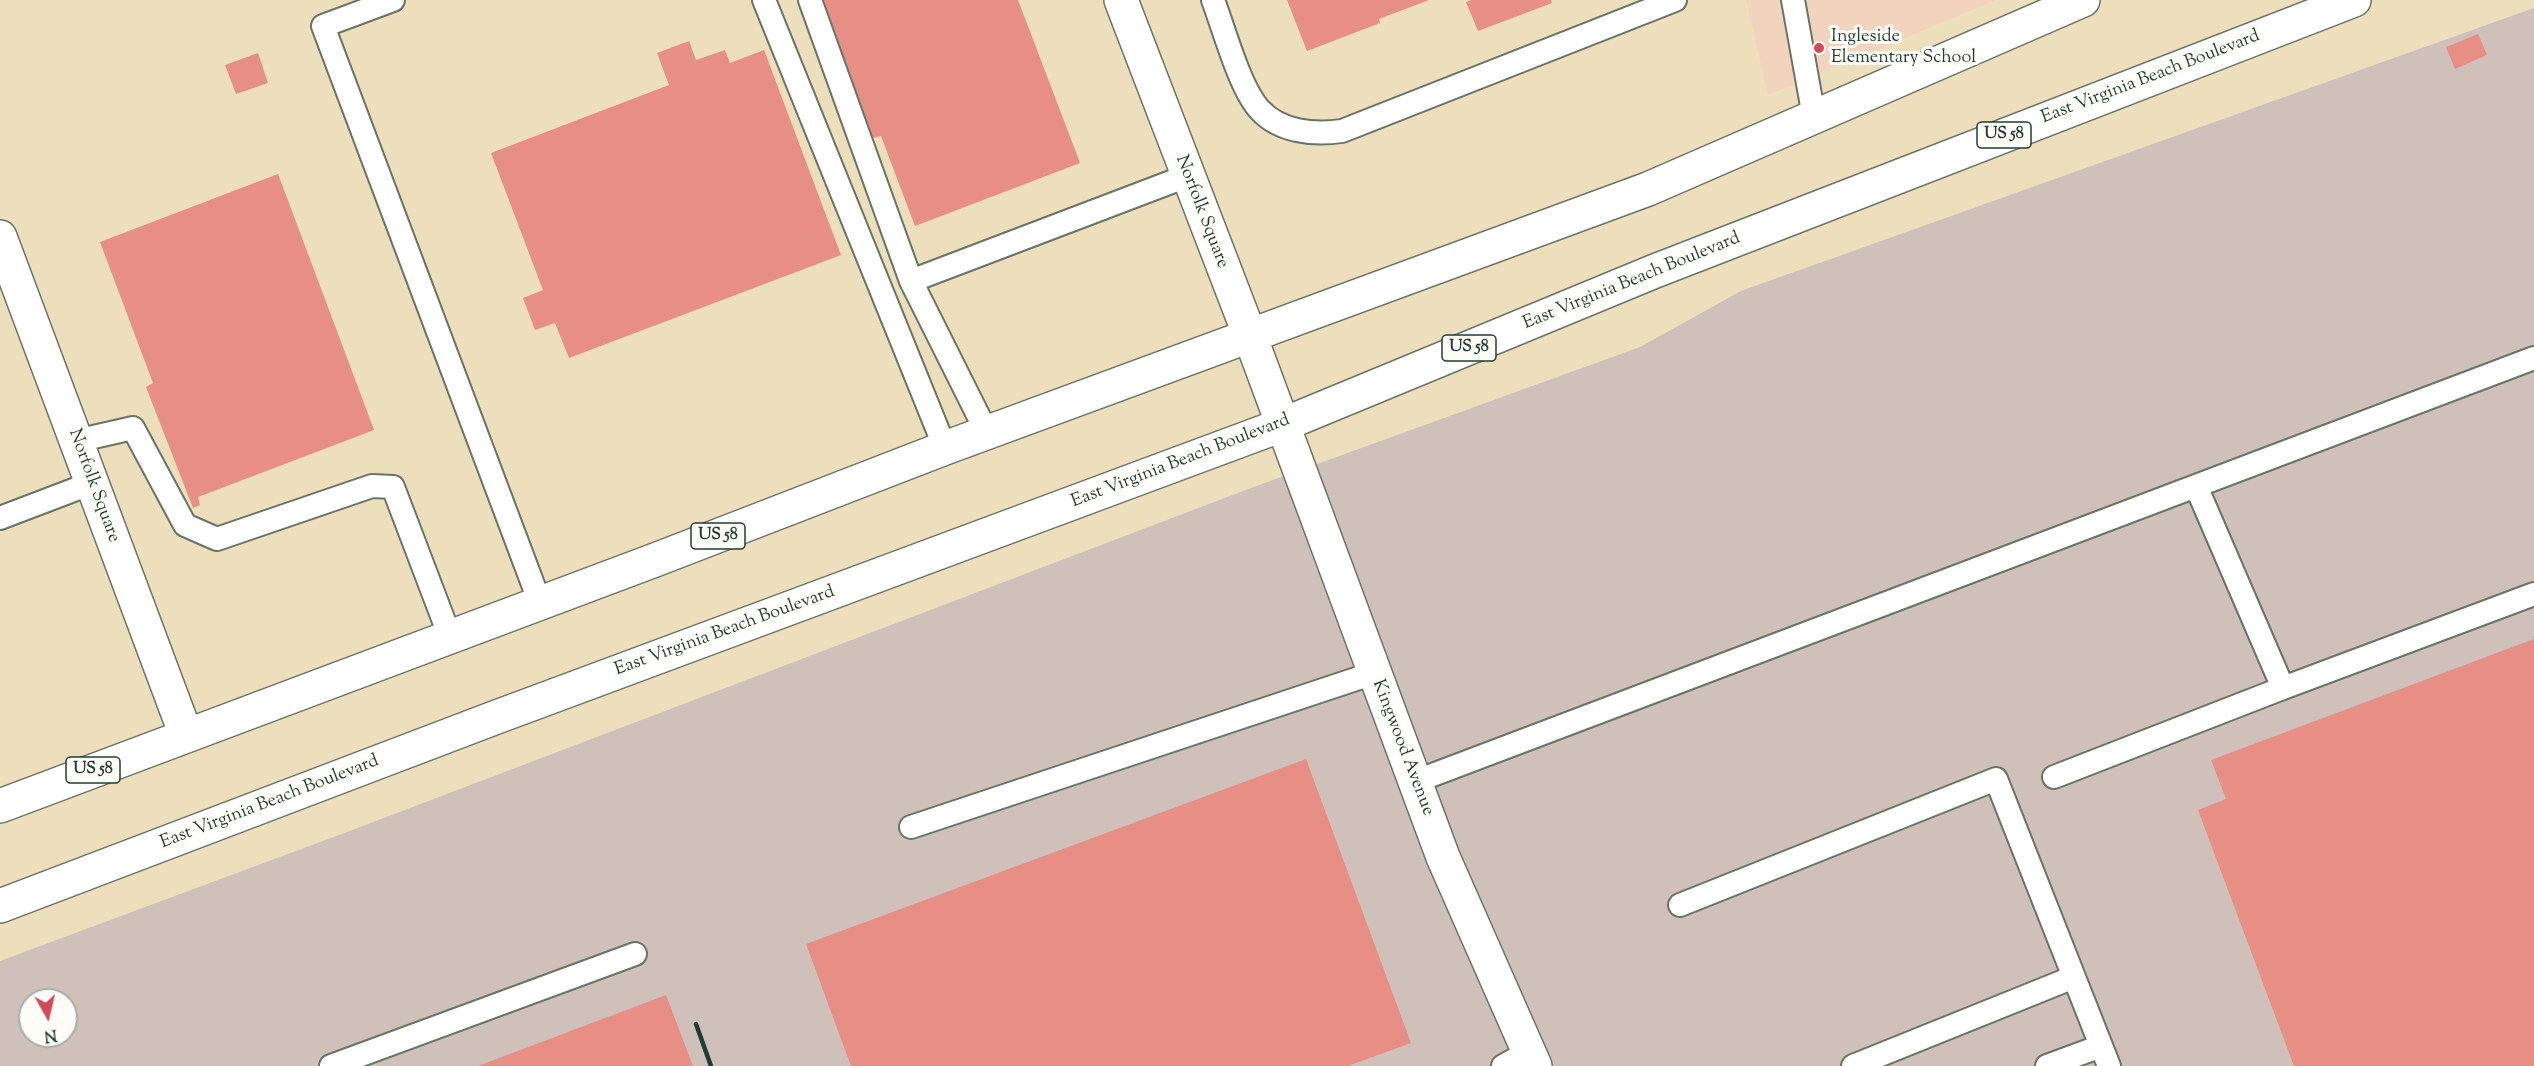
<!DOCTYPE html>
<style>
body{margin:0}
#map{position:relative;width:2534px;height:1066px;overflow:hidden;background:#eddebc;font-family:"Sorts Mill Goudy",serif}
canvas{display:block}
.north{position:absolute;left:18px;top:988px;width:60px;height:60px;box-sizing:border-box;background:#fdfcf7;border:2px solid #a4b0a9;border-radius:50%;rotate:172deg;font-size:16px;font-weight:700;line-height:24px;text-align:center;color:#1f3d34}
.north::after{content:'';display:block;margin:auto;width:21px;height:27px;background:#d1495b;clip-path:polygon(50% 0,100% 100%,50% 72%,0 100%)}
</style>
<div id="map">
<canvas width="2534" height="1066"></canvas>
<div class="north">N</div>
</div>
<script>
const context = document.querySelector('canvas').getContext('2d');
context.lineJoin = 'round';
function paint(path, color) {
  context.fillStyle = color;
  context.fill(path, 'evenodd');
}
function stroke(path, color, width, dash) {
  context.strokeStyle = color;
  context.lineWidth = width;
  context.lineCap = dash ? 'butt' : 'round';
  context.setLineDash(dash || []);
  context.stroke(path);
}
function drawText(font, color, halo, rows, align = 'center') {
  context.font = font + ' "Sorts Mill Goudy",serif';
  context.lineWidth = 6;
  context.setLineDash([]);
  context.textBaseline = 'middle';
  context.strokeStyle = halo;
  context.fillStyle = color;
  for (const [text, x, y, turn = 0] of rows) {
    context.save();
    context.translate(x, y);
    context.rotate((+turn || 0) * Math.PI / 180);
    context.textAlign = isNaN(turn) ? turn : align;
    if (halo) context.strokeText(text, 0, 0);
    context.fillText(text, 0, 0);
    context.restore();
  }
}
paint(new Path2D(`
 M1746,0H1996L1768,95Z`), '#f2d4be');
paint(new Path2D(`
 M2534,8V1066H0V961L347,832L1251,488L1640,347L1741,291ZM30,1000H66V1036H30Z`), '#cfc0ba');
paint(new Path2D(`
 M821,0H1018L1080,163L915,226L881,136L873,138Z
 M1287,0H1429L1379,19L1380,23L1307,51Z
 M1471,0H1551L1552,3L1478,31L1466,2Z
 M2478,34L2487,55L2455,69L2446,47Z
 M689,41L696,60L725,50L730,63L764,50L841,255L569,358L555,323L535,330L523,298L543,290L491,153L669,85L657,53Z
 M258,53L268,83L236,94L225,65Z
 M278,174L374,430L198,497L200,505L193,508L146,387L153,383L100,242Z
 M2534,639V1066H2294L2198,810L2226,799L2211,760Z
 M1306,759L1411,1043L1348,1066H851L806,944Z
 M666,995L693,1066H478Z`), '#e78f85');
const service = new Path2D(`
 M393,0L323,26L540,603
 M764,0L945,448
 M810,0L911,281
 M1213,0C1224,29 1240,89 1260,110C1280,132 1314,135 1342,131L1675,0
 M1793,0L1814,117
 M987,433L911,281L1187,176
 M76,441L133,428L185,525L217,539L372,486L393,487L450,637
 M2196,486L2283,688L2534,594
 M0,518L92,483
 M2054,777L2283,688
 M1414,782L2534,358
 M911,827L1374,673
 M1680,905L1996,779L2109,1066
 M331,1066L635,954
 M1503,1066L1528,1052
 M1853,1066L2074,977
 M2047,1066L2101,1046`);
const minor = new Path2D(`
 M1121,0L1250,336L1443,857L1535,1066
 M0,237L186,735`);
const primary = new Path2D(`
 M0,806L655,560L945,448L1648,189L2083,0
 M0,906L494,718L1282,425L1655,271L2354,0`);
stroke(service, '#677564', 26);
stroke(minor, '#677564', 36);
stroke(primary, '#677564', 36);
stroke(service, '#fff', 22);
stroke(minor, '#fff', 33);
stroke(primary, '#fff', 33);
stroke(new Path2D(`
 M696,1024L711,1066`), '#1f3d34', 4.5);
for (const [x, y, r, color] of [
 [1819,48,6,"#d1495b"]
]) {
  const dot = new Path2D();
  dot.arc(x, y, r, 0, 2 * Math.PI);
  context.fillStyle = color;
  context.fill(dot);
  stroke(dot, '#fdfcf7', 2);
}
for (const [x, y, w] of [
 [2004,135,54],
 [1469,348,54],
 [718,536,54],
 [93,770,54]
]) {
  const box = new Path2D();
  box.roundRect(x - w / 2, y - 13, w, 26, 4.5);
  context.fillStyle = '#fdfcf7';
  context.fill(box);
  stroke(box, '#1f3d34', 1.5);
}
drawText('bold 16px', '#1f3d34', null, [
 ["US 58",2004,135],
 ["US 58",1469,348],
 ["US 58",718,536],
 ["US 58",93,770]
]);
drawText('18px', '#1f3d34', '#fdfcf7', [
 ["Ingleside",1831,38],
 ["Elementary School",1831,59]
], 'left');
drawText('18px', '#1f3d34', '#fdfcf7', [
 ["East Virginia Beach Boulevard",2151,78,-21],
 ["Norfolk Square",1201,212,69],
 ["East Virginia Beach Boulevard",1632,282,-22],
 ["East Virginia Beach Boulevard",1181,462,-21],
 ["Norfolk Square",93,486,70],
 ["East Virginia Beach Boulevard",725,632,-20],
 ["Kingwood Avenue",1402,748,69],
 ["East Virginia Beach Boulevard",270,803,-21]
]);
</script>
